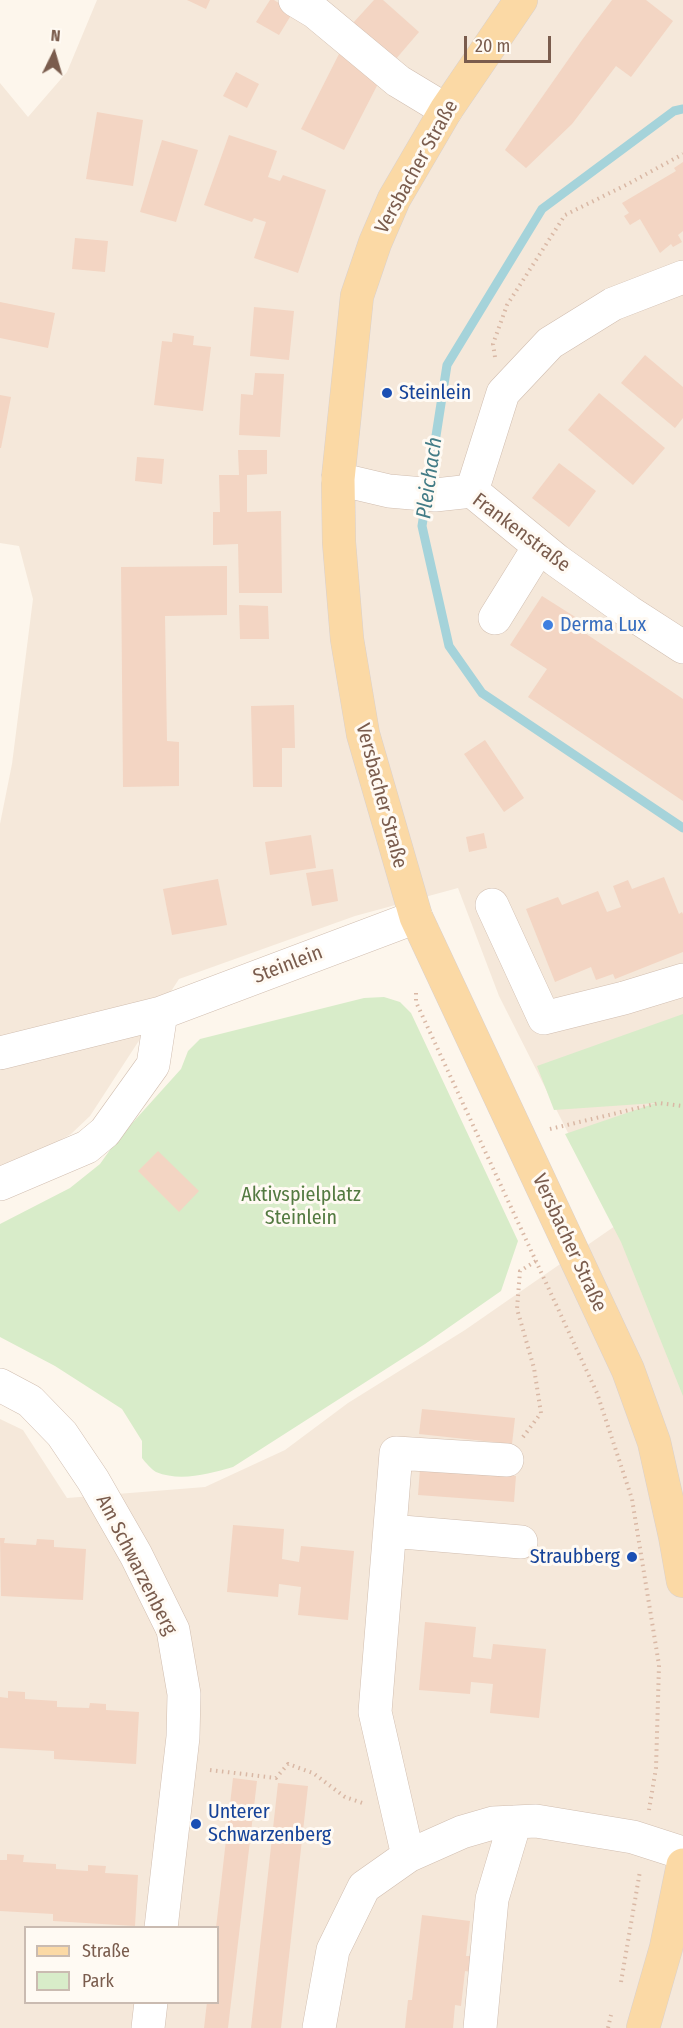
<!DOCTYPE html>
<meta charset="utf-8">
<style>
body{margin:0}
#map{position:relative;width:683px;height:2028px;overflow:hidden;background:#fdf6ec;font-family:"Fira Sans Condensed",sans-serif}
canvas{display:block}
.legend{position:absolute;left:24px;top:1926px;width:195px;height:78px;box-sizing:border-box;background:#fffaf3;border:2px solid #cabbb1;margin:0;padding:8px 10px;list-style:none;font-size:18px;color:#7a5c4d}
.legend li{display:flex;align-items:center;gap:12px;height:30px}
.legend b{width:30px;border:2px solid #cabbb1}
.north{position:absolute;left:24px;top:24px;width:60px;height:60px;-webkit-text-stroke:4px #fffaf3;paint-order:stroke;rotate:5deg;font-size:16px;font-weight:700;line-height:24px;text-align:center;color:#7a5c4d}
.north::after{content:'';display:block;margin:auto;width:21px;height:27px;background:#7a5c4d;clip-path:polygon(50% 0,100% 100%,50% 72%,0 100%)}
.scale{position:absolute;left:464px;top:36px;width:87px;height:27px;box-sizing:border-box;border:3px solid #7a5c4d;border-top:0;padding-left:8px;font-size:18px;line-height:21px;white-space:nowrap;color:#7a5c4d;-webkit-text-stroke:4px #fffaf3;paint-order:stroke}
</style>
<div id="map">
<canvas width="683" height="2028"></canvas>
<ul class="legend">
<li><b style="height:8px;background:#fbd9a5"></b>Straße</li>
<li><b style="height:16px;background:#d8ecc9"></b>Park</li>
</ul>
<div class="north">N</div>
<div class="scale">20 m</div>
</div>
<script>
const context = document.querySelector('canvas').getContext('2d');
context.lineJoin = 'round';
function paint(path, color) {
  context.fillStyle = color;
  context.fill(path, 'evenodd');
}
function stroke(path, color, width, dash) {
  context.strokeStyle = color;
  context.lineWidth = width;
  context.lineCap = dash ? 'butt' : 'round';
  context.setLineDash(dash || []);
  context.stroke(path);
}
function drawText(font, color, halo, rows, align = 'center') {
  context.font = font + ' "Fira Sans Condensed",sans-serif';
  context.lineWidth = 6;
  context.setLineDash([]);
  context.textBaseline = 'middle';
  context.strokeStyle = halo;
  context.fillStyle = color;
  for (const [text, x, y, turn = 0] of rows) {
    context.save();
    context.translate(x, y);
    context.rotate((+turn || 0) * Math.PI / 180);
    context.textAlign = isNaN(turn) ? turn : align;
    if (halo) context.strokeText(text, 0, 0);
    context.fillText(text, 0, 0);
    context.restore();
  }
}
paint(new Path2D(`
 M97,0H683V2028H0V1419L23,1430L67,1498L205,1487L285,1450L348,1403L465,1330L615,1226L499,996L458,888L355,916L179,979L90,1116L71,1134L24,1161L0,1168V824L12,764L33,599L19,546L0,543V83L28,117L67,72ZM26,1928H218V2002H26Z`), '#f5e8da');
paint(new Path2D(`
 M384,997L400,1002L411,1013L518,1241L501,1291L425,1344L233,1467C209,1474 180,1482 156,1472C151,1469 146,1463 142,1458V1441L122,1409L55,1366L0,1337V1224L70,1188L100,1164L117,1140L181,1069L188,1051L200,1039L364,998Z
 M683,1014V1396L621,1242L565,1134L656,1103L554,1110L537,1066Z`), '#d8ecc9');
stroke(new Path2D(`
 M683,109L674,111L542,209L447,365L422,526L449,646L482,693L683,828`), '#a5d3da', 9);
paint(new Path2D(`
 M187,0H210L206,9Z
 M270,0H274L293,12L279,35L256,22Z
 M374,0H383L419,32L395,60L353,23Z
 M612,0H646L673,21L631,77L616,66L572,124L526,168L505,150L582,40Z
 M340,52L383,74L344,150L301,129Z
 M236,72L259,84L247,108L223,96Z
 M97,112L143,120L133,186L86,179Z
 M229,135L277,151L268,177L280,181L283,175L326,190L298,273L254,258L266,222L254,218L252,222L204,205Z
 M162,140L198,150L176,222L140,212Z
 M683,162V231L678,235L682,242L673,247L671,244L660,253L640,219L630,225L624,216L629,213L622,203L676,171L674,168Z
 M75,238L108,241L105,272L72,269Z
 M0,302L55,313L48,348L0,338Z
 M254,307L294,311L289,360L250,356Z
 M173,333L194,336L193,345L211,347L203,411L154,405L162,341L172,342Z
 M645,355L683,387V418L675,428L621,383Z
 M255,373L284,374L280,437L239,435L241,394L253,395Z
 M599,393L665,448L633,485L568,430Z
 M0,395L11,397L1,448H0Z
 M238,450H267V474L247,475V512L281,511L282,593H239L238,544L213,545V512H220L219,475H239Z
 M137,457L164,459L162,484L135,481Z
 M559,463L596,491L569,527L532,498Z
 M227,566V615L165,616L167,741L179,742V786L123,787L121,567Z
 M542,596L580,620L576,627L683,699V801L528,697L547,669L510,645Z
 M239,605L268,606L269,639H240Z
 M294,705L295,748H282V787H253L251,706Z
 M485,740L524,798L504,812L464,754Z
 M484,833L487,848L469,852L466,837Z
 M311,835L316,868L270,875L265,842Z
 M333,869L338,901L312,906L306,873Z
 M664,877L679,914L682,912L683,914V952L615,979L613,974L596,980L591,967L555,982L526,909L558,897L562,905L598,891L607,912L621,907L613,886L628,880L632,889Z
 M218,879L227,925L172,935L163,889Z
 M158,1151L199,1191L179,1212L138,1171Z
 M422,1409L515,1418L512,1444L419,1434Z
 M420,1469L516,1476L514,1502L418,1495Z
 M233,1525L284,1529L282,1559L299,1562L301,1546L354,1551L348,1620L298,1615L301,1587L279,1584L278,1597L227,1592Z
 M0,1538H5L4,1543L36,1545L37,1539L54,1540V1547L86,1549L83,1600L1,1596Z
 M425,1622L476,1627L473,1657L491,1659L493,1644L546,1649L539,1718L490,1713L493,1684L471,1682L470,1694L419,1690Z
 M8,1691L25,1692V1699L57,1701V1707L89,1708L90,1703L106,1704V1710L139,1712L136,1764L54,1759V1751L0,1748V1697L8,1698Z
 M233,1778L257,1781L228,2028H204L207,2002H218V1928H216Z
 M278,1783L308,1786L281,2028H251Z
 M7,1854L24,1855L23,1862L56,1864V1869L88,1871V1865L106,1866L105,1873L138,1875L135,1926L53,1921V1914L0,1911V1860H7Z
 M422,1915L470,1921L466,1956H472L471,1972L465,1971L461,2006L455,2005L453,2028H405L408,2000H412Z`), '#f3d5c3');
const minor = new Path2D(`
 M295,0L315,12L398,81L446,110
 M338,479L389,491L435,495L472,491L556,560L629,612L683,647
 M472,491L503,393L550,343L613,304L683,277
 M495,618L539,547
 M492,905L544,1018L624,998L683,980
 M0,1053L161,1013L416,917
 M0,1184L87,1147L105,1132L153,1065L161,1013
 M0,1385L30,1401L62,1434L93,1480L136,1555L173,1630L184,1694L183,1737L161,1928
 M390,1531L521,1542
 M408,1856L375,1712L396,1453L507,1460
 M148,2028L151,2002
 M319,2028L333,1950L364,1887L408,1856L462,1832L493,1823L536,1821L633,1837L683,1853
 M480,2028L492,1899L515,1822`);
const major = new Path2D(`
 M521,0L446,110L394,199L375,243L357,296L338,479L339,542L347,639L363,734L416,917L628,1370L654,1442L675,1536L683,1581
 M643,2028L666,1948L683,1865`);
stroke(minor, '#d1beb0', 34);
stroke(major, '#dad1cd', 34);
stroke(new Path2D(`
 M495,357L493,344L507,305L565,215L628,184L683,154
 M416,993V1002L597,1393L632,1499L659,1665L656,1768L649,1810
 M550,1129L659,1103L683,1106
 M523,1437L541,1413L534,1368L517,1309L520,1271L536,1261
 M210,1770L276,1778L288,1764L313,1773L345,1797L365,1804
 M621,1982L640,1871
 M608,2028L611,2015`), '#d9b8a5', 4, [1.5, 4.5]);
stroke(minor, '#fff', 33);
stroke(major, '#fbd9a5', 33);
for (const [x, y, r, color] of [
 [387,393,6,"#1a4fb4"],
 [548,625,6,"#3f7fe0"],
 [632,1557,6,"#1a4fb4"],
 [196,1824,6,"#1a4fb4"]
]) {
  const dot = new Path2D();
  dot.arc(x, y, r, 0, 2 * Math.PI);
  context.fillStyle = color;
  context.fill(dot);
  stroke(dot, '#fffaf3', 2);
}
drawText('20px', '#7a5c4d', '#fffaf3', [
 ["Versbacher Straße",417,167,-61],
 ["Frankenstraße",521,533,37],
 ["Versbacher Straße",381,796,75],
 ["Steinlein",288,965,-21],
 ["Versbacher Straße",569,1243,65],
 ["Am Schwarzenberg",136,1565,63]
]);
drawText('20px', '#164399', '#fffaf3', [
 ["Steinlein",399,393],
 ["Straubberg",620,1557,"right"],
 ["Unterer",208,1812],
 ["Schwarzenberg",208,1835]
], 'left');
drawText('20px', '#366cbe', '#fffaf3', [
 ["Derma Lux",560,625]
], 'left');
drawText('20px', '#537a41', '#fffaf3', [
 ["Aktivspielplatz",301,1195],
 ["Steinlein",301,1218]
]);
drawText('italic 21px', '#437c86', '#fffaf3', [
 ["Pleichach",430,478,-82]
]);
</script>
